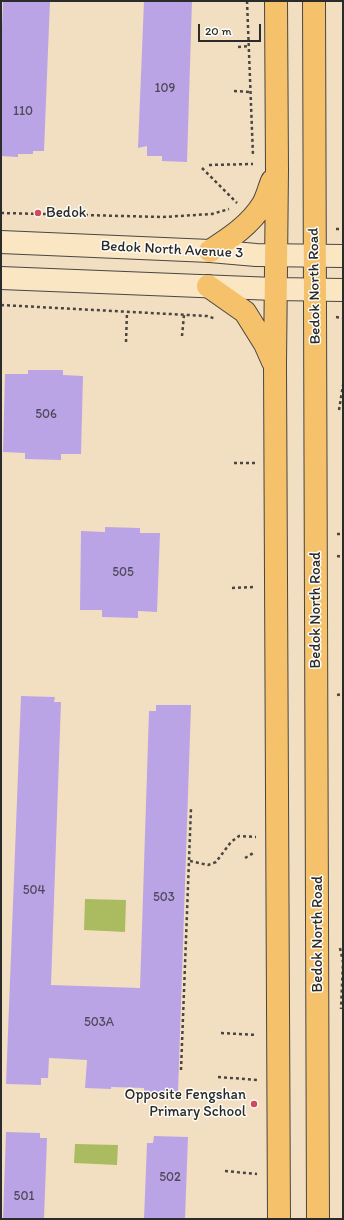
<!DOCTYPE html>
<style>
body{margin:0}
#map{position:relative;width:344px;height:1220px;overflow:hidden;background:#f2dfc1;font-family:Itim,sans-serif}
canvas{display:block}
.frame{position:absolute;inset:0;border:2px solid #2b2b2b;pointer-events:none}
.scale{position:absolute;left:198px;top:24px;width:63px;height:18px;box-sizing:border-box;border:2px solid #2b2b2b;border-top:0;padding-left:5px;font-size:12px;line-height:14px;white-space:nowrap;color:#2b2b2b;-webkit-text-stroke:3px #fdfcf7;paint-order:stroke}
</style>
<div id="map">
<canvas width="344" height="1220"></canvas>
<div class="frame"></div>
<div class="scale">20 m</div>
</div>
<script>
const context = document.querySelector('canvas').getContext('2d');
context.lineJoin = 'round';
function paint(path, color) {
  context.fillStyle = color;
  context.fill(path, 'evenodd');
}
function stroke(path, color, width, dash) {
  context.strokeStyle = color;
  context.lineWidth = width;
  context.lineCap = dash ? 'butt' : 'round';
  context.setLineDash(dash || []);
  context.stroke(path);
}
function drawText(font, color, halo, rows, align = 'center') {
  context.font = font + ' Itim,sans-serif';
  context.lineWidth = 3;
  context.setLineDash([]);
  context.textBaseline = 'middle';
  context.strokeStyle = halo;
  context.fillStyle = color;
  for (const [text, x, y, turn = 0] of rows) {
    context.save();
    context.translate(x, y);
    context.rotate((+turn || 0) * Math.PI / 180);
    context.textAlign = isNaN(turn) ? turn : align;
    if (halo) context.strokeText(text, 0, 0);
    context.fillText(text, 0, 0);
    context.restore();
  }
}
paint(new Path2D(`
 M85,899L126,900L125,932L84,930Z
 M75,1144L118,1145L117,1165L74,1163Z`), '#abbc60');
paint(new Path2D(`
 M3,1H50L44,151H33V154H18V157L1,156V57Z
 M144,1H192L187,162L162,161V156H147V146L138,148Z
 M28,370H63V375L83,376L81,454H61V460L25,459V453L3,452L5,374H28Z
 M105,527L140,528V533H160L157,612L138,611V618L102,617V610H80L81,531L105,532Z
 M21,696L55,697L54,702H61L51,985L140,988L149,711H156V705H191L178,1093H144V1088L111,1087V1089L85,1088L87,1060L49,1058L48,1078H41V1085L6,1084Z
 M6,1132L40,1133V1138H47L44,1219H3Z
 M154,1136L188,1137L185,1219H144L147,1143H153Z`), '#bba4e6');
const secondary = new Path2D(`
 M1,242L210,251L256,255L343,256
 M1,278L274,289L343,290`);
const primary = new Path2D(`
 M276,1L277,170L275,365L279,1219
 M314,1L318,1219
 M210,251C230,238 250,225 263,204C267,197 269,188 272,181
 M208,286L245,312L265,344L273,362`);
stroke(secondary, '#494642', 24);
stroke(primary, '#494642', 24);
stroke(new Path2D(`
 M247,1L253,156
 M238,47L249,46
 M234,91L251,92
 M209,165L253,164
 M202,168L237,203
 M1,213L163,217L212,214L229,209
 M336,229H343
 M1,305L207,316L216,319
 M336,317L343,318
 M182,336L184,315
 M126,342L127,312
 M339,410L343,385
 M234,463H255
 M337,534H343
 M337,556L343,557
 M232,588L255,587
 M337,695L343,694
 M245,858L255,852
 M190,861L208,865L216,862L231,842L239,836L256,837
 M340,948L343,962L341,1009
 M221,1033L257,1035
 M181,1070L191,808
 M218,1077L258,1080
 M225,1171L257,1174`), '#494642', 2.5, [3, 3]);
stroke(secondary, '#fbe6c4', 22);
stroke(primary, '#f5c16b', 22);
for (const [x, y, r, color] of [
 [38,213,4,"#d1495b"],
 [254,1104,4,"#d1495b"]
]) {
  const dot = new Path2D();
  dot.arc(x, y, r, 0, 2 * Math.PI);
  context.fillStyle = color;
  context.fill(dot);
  stroke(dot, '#fdfcf7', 1.5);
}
drawText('13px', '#4f495a', null, [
 ["109",165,89],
 ["110",23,112],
 ["506",46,415],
 ["505",123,573],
 ["504",34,891],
 ["503",164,898],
 ["503A",99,1023],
 ["502",170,1178],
 ["501",24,1197]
]);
drawText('15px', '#2b2b2b', '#fdfcf7', [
 ["Bedok",46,213],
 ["Opposite Fengshan",246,1095,"right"],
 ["Primary School",246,1112,"right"]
], 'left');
drawText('15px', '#2b2b2b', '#fdfcf7', [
 ["Bedok North Avenue 3",172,250,3],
 ["Bedok North Road",315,286,-91],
 ["Bedok North Road",316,610,-90],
 ["Bedok North Road",318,934,-90]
]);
</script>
